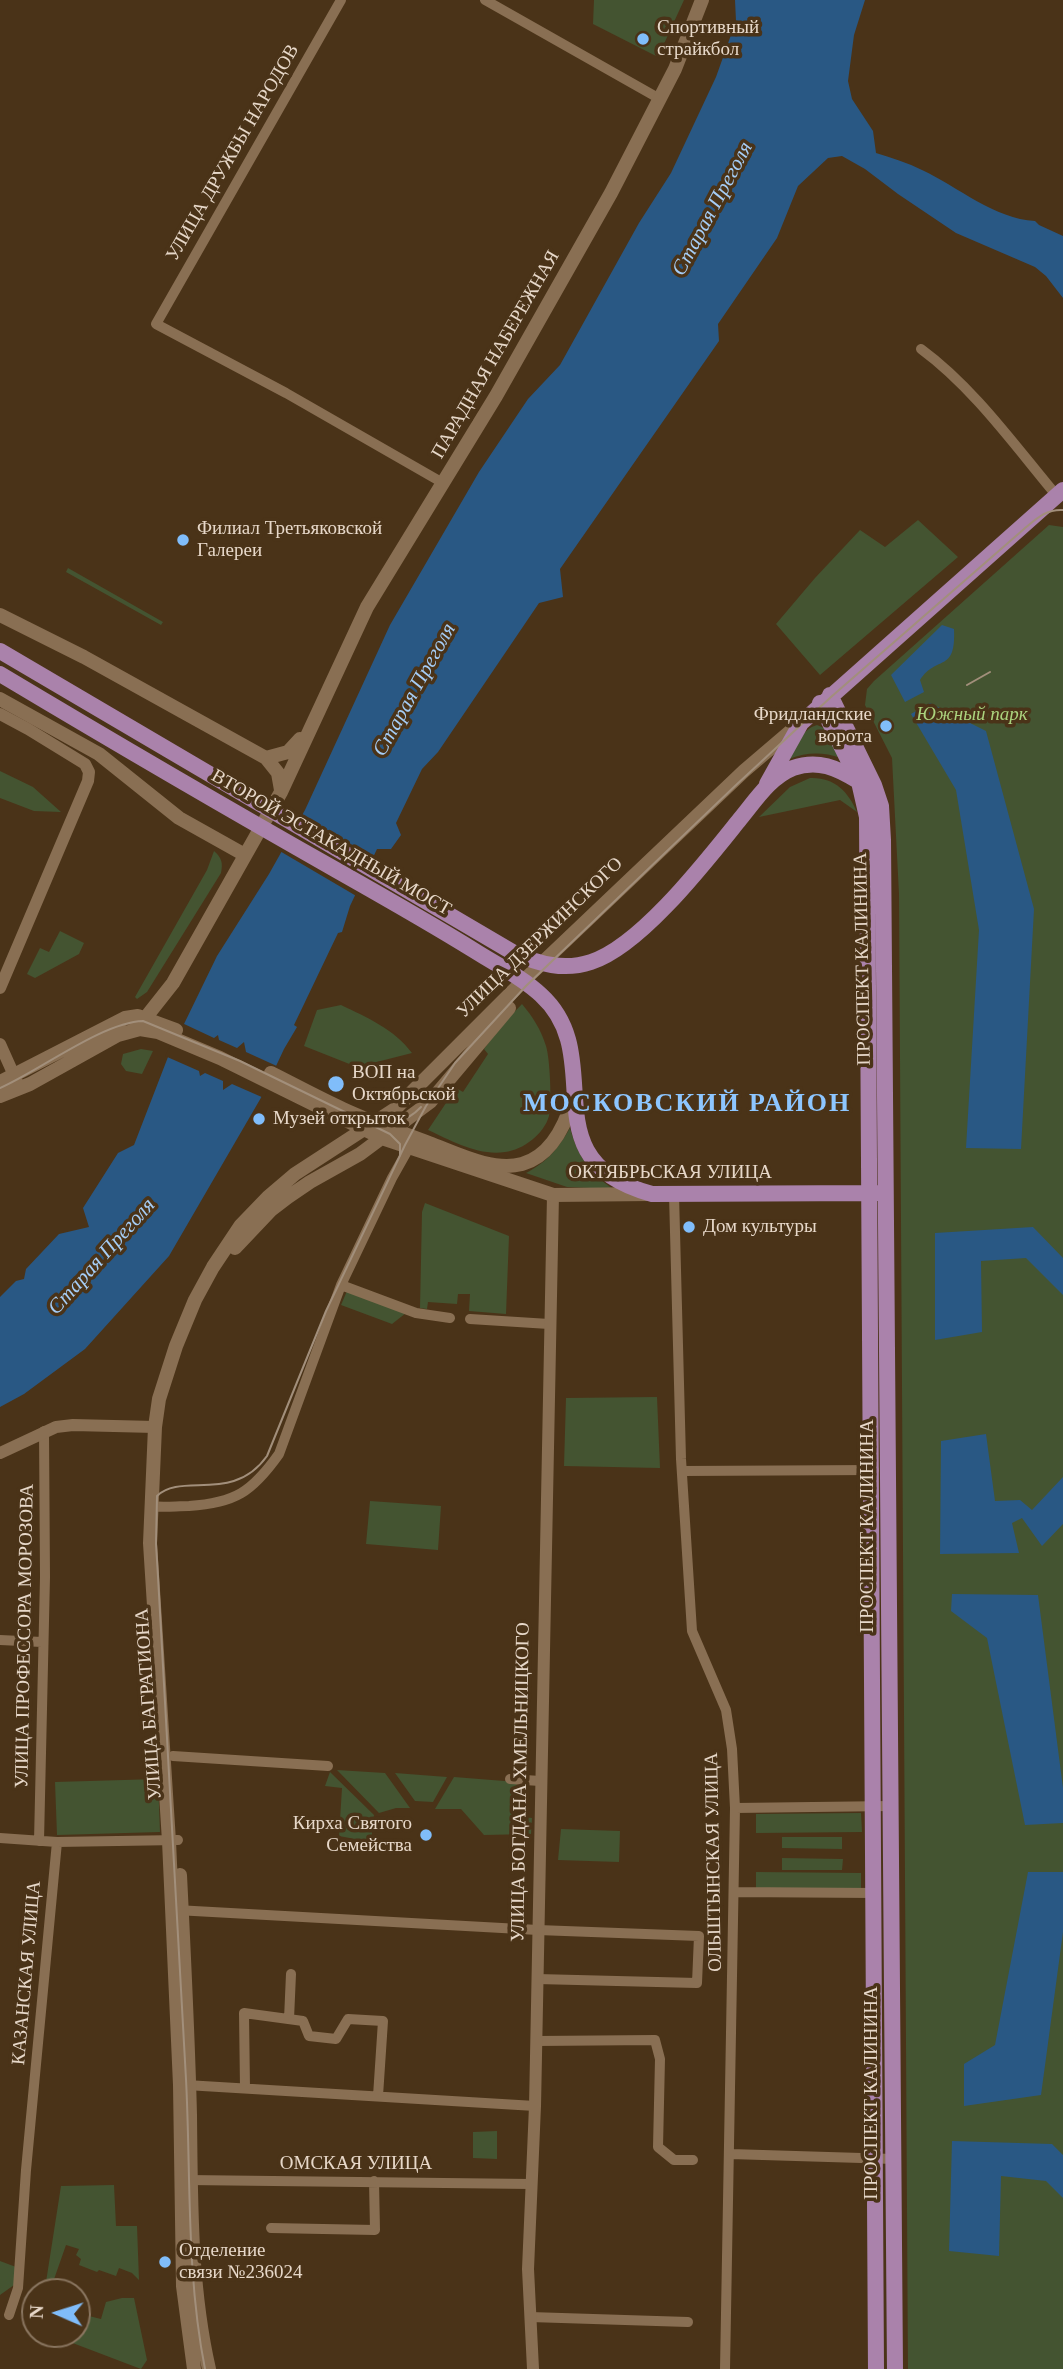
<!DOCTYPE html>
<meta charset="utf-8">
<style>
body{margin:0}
#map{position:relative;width:1063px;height:2369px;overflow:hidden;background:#4a3318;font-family:"Times New Roman",serif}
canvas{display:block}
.north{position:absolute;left:21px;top:2278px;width:70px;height:70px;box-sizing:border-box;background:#4a3318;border:2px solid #89755f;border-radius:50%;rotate:273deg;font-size:19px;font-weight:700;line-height:28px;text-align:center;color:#e7d8c9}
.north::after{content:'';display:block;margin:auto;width:24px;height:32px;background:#80bdfa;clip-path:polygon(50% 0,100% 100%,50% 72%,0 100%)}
</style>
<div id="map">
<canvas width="1063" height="2369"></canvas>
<div class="north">N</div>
</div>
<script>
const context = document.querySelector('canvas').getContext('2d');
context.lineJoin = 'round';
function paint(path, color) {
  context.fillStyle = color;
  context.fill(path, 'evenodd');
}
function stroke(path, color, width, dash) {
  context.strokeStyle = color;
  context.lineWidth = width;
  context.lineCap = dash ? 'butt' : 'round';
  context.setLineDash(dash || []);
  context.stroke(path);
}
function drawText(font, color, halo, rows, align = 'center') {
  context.font = font + ' "Times New Roman",serif';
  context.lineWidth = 7;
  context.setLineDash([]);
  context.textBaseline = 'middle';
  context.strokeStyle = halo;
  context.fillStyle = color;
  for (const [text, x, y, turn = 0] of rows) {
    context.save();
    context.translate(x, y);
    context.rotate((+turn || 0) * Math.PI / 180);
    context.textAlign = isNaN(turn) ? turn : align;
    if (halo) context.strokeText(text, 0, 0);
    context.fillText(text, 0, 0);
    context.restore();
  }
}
paint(new Path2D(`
 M594,0H684L658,57L593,24Z
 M918,520L958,557L820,675L776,624L815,578L860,530L885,547Z
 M1049,525L1063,527V2369H908L899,894L892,758L865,705L867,689L874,681Z
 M68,568L163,622L161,625L66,572Z
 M817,725L824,728L841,758C822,752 808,752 789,759C796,746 802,729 817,725Z
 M0,771L33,787L61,812L34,811L0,798Z
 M810,778C834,777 848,791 857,812L840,800L759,817L790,787Z
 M214,851C222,858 223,863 221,873L147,992L137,999L135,997L207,870Z
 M60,931L84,943L79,954L35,978L27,974L40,948L49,952Z
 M522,1004C533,1017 541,1030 546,1046C550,1058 552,1104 549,1116C544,1134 523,1150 505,1152C478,1156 452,1141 428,1130L456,1088L463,1092L488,1054L484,1049L501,1026Z
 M341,1005C368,1018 394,1029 412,1053L357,1067L304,1046L317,1010Z
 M141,1049L153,1051L142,1074L126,1071L121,1064L123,1054Z
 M570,1128C578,1157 589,1172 613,1189L567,1187L526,1173C547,1162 558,1149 570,1128Z
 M425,1203L509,1236L506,1314L469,1311L470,1294H458L457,1304L428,1302L427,1309L420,1308L422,1212Z
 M347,1291L406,1313L392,1324L341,1305Z
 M657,1397L660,1468L564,1466L566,1398Z
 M370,1501L441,1506L438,1550L366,1544Z
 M337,1770L385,1773L410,1808H396L379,1813Z
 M330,1772L374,1815L371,1842L339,1836L342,1788L325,1786Z
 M395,1773L447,1777L433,1802L415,1801Z
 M454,1777L517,1782L514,1816L532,1818L531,1834L484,1835L461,1809H435Z
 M158,1779L160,1832L57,1835L55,1782Z
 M861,1813L862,1832L756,1833V1814Z
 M561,1829L620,1831L619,1862L558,1860Z
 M782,1837H842V1849L782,1848Z
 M782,1858L843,1859L842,1870H782Z
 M756,1872L861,1873V1891L756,1890Z
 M497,2131V2159L473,2158V2132Z
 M114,2185L116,2226H137L139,2280L132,2273L119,2268L116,2276L99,2270L97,2272L79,2265L81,2259L76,2255L79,2249L66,2245L52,2285L46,2282L61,2186Z
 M0,2261L16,2267L14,2285L0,2295Z
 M122,2298H134L147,2360L141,2369L70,2342L72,2334H77V2327L84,2328L89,2316L101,2319L106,2302Z`), '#445431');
paint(new Path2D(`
 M735,0H865L854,35L848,81L852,99L873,131L876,153C892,158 908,163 922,170C958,187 995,219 1035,221L1039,225L1063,236V298L1046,276L1035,267L956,233L898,194L865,169L842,156L828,158L798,186L777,238L718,324L719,341L560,569L563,597L539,603L438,752L422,769L396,823L401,835L391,849H377L350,906L342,932L338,933L294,1025L297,1027L284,1049L262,1096L169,1256L85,1349L24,1394L0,1407V1297L16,1281L24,1279L26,1269L59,1234L89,1227L83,1208L118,1153L134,1145L168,1057L217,956L269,874L305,810L390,625L479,472L528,399L560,365L639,223L671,173L716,77L736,21Z
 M942,625L954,629C956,674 937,654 920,680L924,692L905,702L891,675Z
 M930,703L986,731L1034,909L1021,1149L966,1148L979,930L956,790L911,714Z
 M1033,1227L1063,1258V1295L1026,1258L981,1261L982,1332L935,1340V1233Z
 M986,1434L995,1501L1020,1500L1032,1510L1063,1477V1524L1042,1546L1022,1518L1012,1523L1019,1553L940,1554L941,1441Z
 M952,1594L1038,1595L1063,1788V1823L1025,1825L987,1638L951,1611Z
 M1028,1872H1063V1932L1041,2095L964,2106V2064L995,2045Z
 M952,2141L1052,2144L1063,2155V2198L1046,2181L1001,2176L999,2256L949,2251Z`), '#295884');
paint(new Path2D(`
 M299,813L376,859L358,897L278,850Z
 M182,1023L214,1038L218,1035L219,1040L237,1048L244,1042L246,1052L279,1067L264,1098L232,1084L223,1090V1081L205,1073L200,1076L199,1071L165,1056Z`), '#4a3318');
stroke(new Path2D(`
 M341,0L156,324L286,393L443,483
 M485,0L660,99
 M921,349C974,388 1015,446 1057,496
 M674,1194L681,1459L692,1631L726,1710L732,1749L735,1808L725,2369
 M341,1285L416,1313L450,1318
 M470,1319L549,1324
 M682,1471L874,1470
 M151,1506C163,1508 176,1506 189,1506C235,1503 252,1492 279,1454L341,1285L392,1178L410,1146
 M0,1640L42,1642
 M173,1756L328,1766
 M510,1779L540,1781
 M735,1808L891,1806
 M0,1838L57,1842L178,1840
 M39,1841L45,1577L44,1431
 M735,1892L874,1893
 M176,1910L538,1930L699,1936L697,1983L537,1979
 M289,2019L291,1974
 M536,2041L655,2040L660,2059L658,2147L674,2160H693
 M186,2085L535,2106
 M245,2088L244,2013L303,2021L309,2036L336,2039L348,2019L383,2021L378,2096
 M730,2154L894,2159
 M187,2180L531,2184
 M271,2228L375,2230L374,2181
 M9,2315L18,2288L26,2170L57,1842
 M530,2317L688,2322`), '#896f53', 10);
stroke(new Path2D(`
 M0,714L28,729L85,764L89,772L88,781L0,988
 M0,1044L17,1082
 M0,1453L56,1427L73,1425L155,1427
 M533,2369L528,2269L535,2106L553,1195`), '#896f53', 12);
stroke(new Path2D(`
 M0,615L84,657L266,758L278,773L281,790
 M0,699L99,754L179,818L245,855
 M266,758L288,752L300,739
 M140,1029L143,1021L173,983L281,792L367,607L496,396L611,193L675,69L702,0
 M271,1073C295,1085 319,1098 343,1109C371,1122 400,1132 429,1143C456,1153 492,1172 522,1164C551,1156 565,1126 573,1099
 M0,1082L125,1018L138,1016L176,1030
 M0,1096L30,1084L118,1035L140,1029L158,1032L220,1058L382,1138L553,1195L651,1194
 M235,1248L271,1210L288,1197L310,1182L360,1154L430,1102L509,1008
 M180,1875C184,1955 188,2035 190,2115C191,2200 190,2286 209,2369
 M194,2369L183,2286L180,2085L169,1841L150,1543L155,1427L159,1399L176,1346L195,1300L213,1267L241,1225L268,1197L295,1174L395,1109L520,984L744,771L799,724`), '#896f53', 14);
stroke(new Path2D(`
 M0,651L514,953C539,964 564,971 591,962C641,946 707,860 740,819C755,801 770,777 793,768C818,759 837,768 858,781
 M0,674C112,741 225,807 338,871C384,897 430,923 475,951C497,965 522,977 541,995C611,1059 526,1160 652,1194L877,1193
 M830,695L874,785L881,806L883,840L895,2369
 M820,703L859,782L867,817L876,2369
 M767,784L801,723L1063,490`), '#aa82ab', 16);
stroke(new Path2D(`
 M967,685L990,672
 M0,1088C39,1071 103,1022 143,1021L240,1061L390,1134L400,1144V1156
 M367,1123C388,1125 405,1124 421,1107
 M205,2369C186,2273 191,2176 186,2079C177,1900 167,1722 156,1544L157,1496C182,1472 233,1504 267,1456L326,1311L405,1145L426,1106L455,1063L526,986L735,786L831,697L1024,529C1036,519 1046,509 1063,510`), '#a28f7b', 2);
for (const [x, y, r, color] of [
 [643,39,7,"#80bdfa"],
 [183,540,7,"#80bdfa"],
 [886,726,7,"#80bdfa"],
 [336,1084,9,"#80bdfa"],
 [259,1119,7,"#80bdfa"],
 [689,1227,7,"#80bdfa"],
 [426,1835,7,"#80bdfa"],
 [165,2262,7,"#80bdfa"]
]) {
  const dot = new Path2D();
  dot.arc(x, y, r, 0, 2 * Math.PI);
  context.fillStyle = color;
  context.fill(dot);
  stroke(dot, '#4a3318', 2.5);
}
drawText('19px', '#e7d8c9', '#4a3318', [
 ["Спортивный",657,28],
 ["страйкбол",657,50],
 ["Филиал Третьяковской",197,529],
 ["Галереи",197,551],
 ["Фридландские",872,715,"right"],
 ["ворота",872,737,"right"],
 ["ВОП на",352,1073],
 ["Октябрьской",352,1095],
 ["Музей открыток",273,1119],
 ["Дом культуры",703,1227],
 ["Кирха Святого",412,1824,"right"],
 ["Семейства",412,1846,"right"],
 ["Отделение",179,2251],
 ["связи №236024",179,2273]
], 'left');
drawText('19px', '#e7d8c9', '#4a3318', [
 ["УЛИЦА ДРУЖБЫ НАРОДОВ",233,153,-60],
 ["ПАРАДНАЯ НАБЕРЕЖНАЯ",496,355,-60],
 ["ВТОРОЙ ЭСТАКАДНЫЙ МОСТ",331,843,30],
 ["УЛИЦА ДЗЕРЖИНСКОГО",540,938,-44],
 ["ПРОСПЕКТ КАЛИНИНА",863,959,-91],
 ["ОКТЯБРЬСКАЯ УЛИЦА",670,1173],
 ["ПРОСПЕКТ КАЛИНИНА",868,1526,-90],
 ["УЛИЦА ПРОФЕССОРА МОРОЗОВА",25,1636,-89],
 ["УЛИЦА БАГРАТИОНА",149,1704,-94],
 ["УЛИЦА БОГДАНА ХМЕЛЬНИЦКОГО",521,1782,-89],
 ["ОЛЬШТЫНСКАЯ УЛИЦА",714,1862,-91],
 ["КАЗАНСКАЯ УЛИЦА",27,1973,-85],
 ["ПРОСПЕКТ КАЛИНИНА",872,2093,-90],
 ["ОМСКАЯ УЛИЦА",356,2164]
]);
drawText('italic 19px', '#abd37e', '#4a3318', [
 ["Южный парк",972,715]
]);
drawText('italic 21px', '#a5cdf6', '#4a3318', [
 ["Старая Преголя",713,209,-62],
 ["Старая Преголя",415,690,-61],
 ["Старая Преголя",102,1257,-48]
]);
context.letterSpacing = '2px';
drawText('bold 26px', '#8dc6ff', '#4a3318', [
 ["МОСКОВСКИЙ РАЙОН",687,1104]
]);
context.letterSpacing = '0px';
</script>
